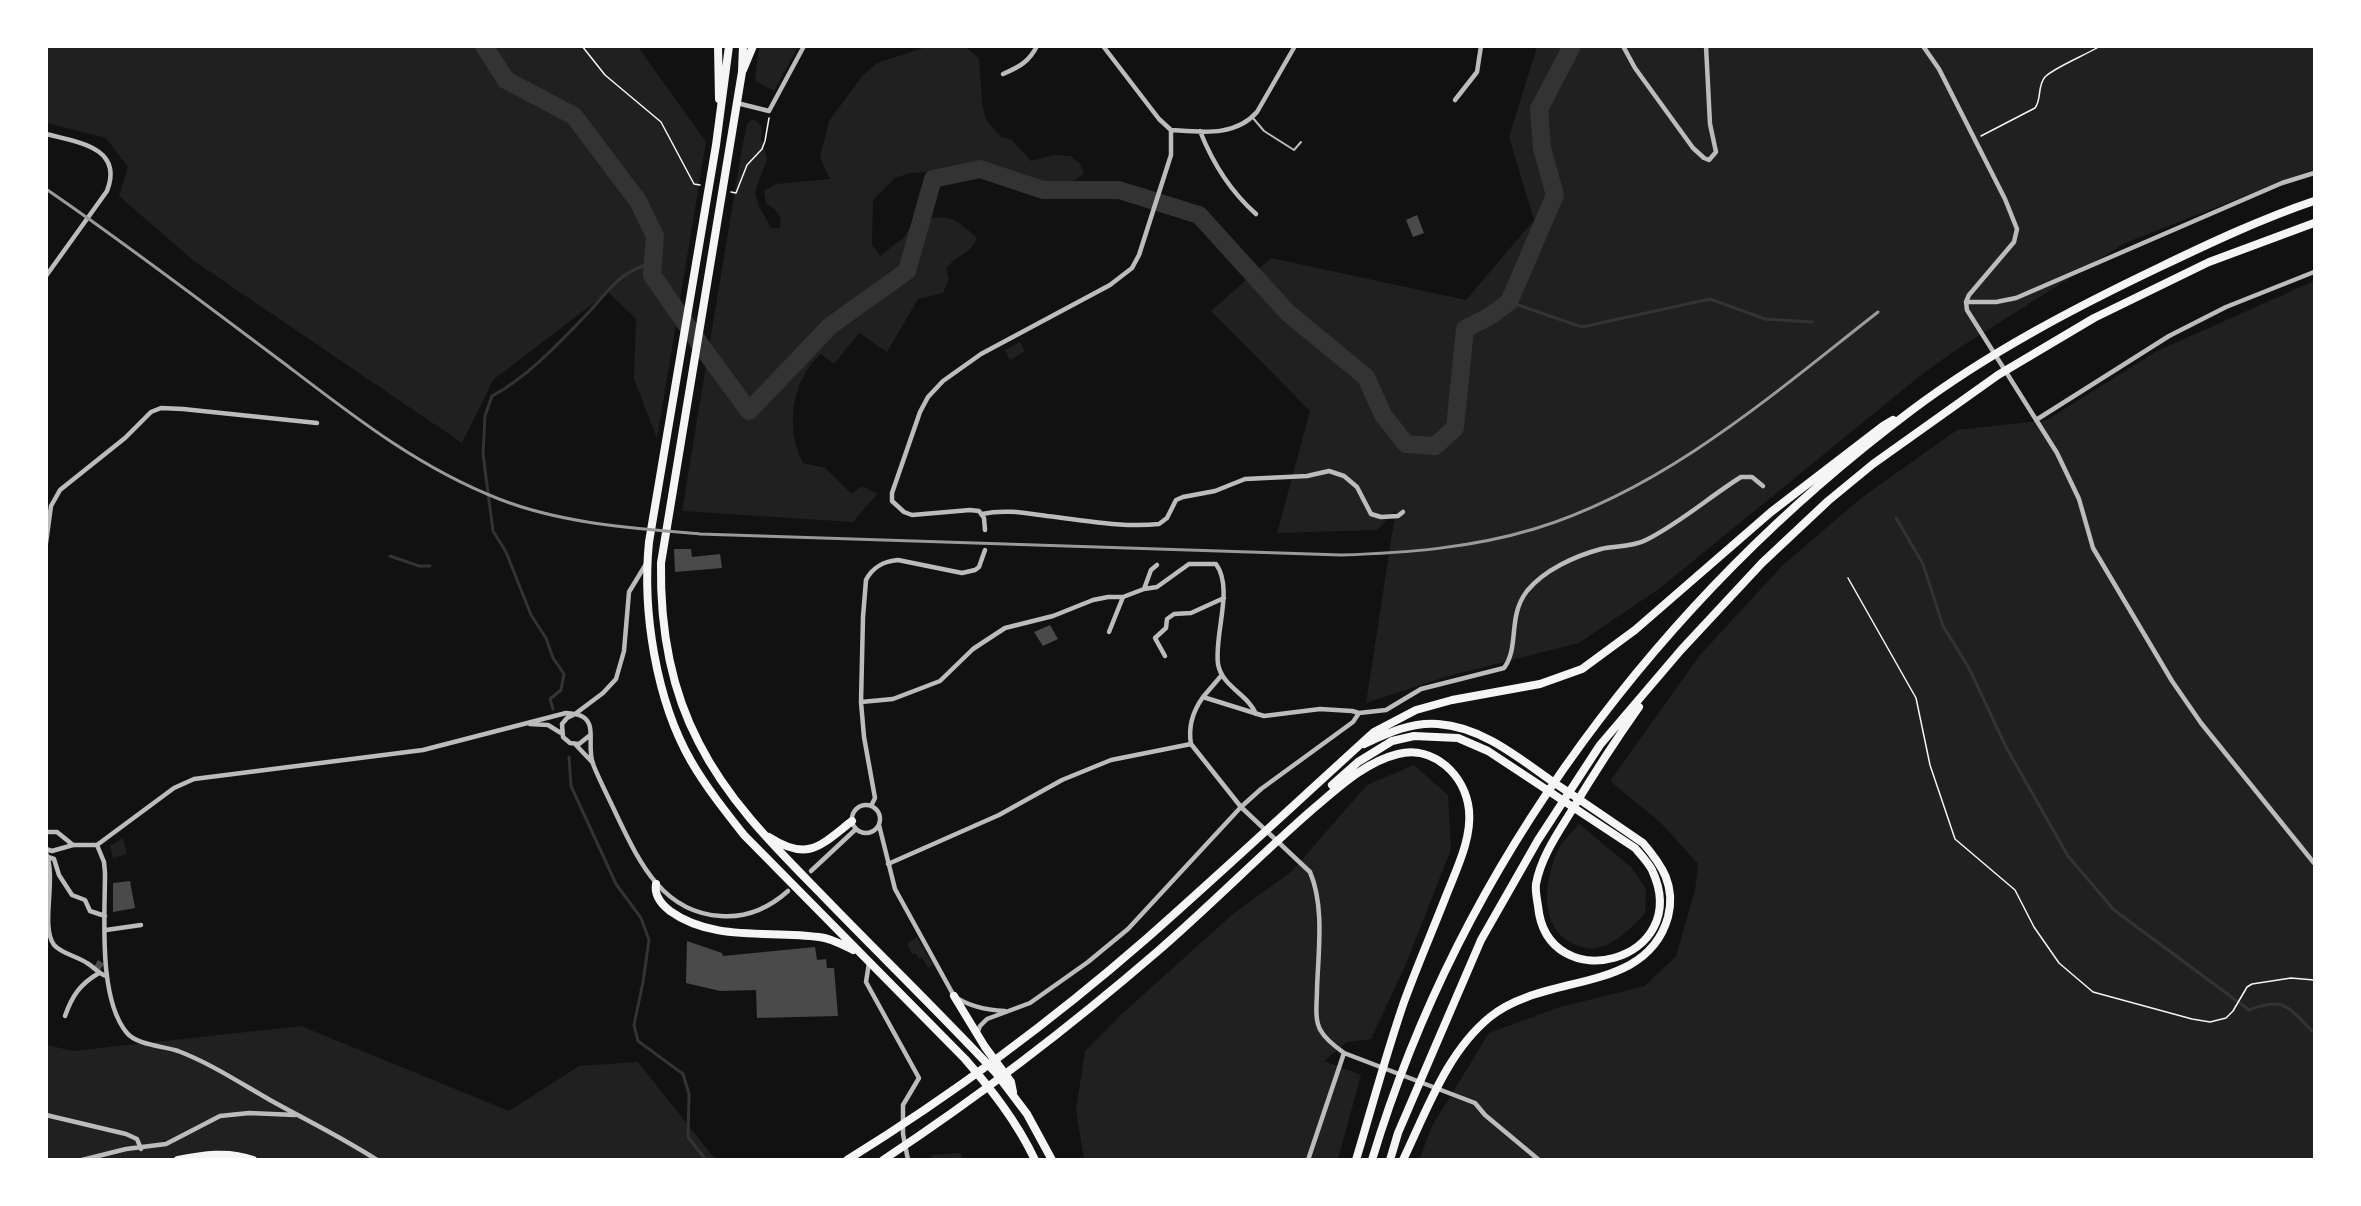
<!DOCTYPE html>
<style>
body{margin:0}
#map{position:relative;width:2361px;height:1206px;overflow:hidden;background:#111;font-family:Signika,sans-serif}
canvas{display:block}
.frame{position:absolute;inset:0;border:48px solid #fff;pointer-events:none}
</style>
<div id="map">
<canvas width="2361" height="1206"></canvas>
<div class="frame"></div>
</div>
<script>
const context = document.querySelector('canvas').getContext('2d');
context.lineJoin = 'round';
function paint(path, color) {
  context.fillStyle = color;
  context.fill(path, 'evenodd');
}
function stroke(path, color, width, dash) {
  context.strokeStyle = color;
  context.lineWidth = width;
  context.lineCap = dash ? 'butt' : 'round';
  context.setLineDash(dash || []);
  context.stroke(path);
}
paint(new Path2D(`
 M47,47H638L706,142L657,439L634,379L636,319L608,292L493,380L462,443L194,261L119,196L128,167L106,138L47,123Z
 M759,47H798L774,91L755,81Z
 M926,47H965L979,58L982,102L986,120L1001,137L1012,140L1031,161L1053,155L1071,156L1080,164L1084,174L1063,188L1041,185L1005,172L982,168L910,173L895,178L873,200L872,244L880,256L903,238L915,220C950,216 950,214 977,238C971,254 956,255 946,269L949,278L943,293L918,299L887,352L859,333L834,364L821,354C791,379 785,430 803,463L825,468L852,494L862,486L877,494L853,522L682,511L742,148L747,124L752,119L758,122L762,128L761,138L767,159L755,192L758,204L771,228H780C783,214 776,211 766,203L764,191L776,184L830,179L820,157L829,121L863,75L877,63Z
 M1537,47H2314V169L2125,243L1953,352L1921,375L1660,588L1579,643L1445,677L1366,703L1396,509L1378,530L1277,533L1310,411L1211,311L1271,258L1466,300L1534,220L1509,137Z
 M2314,281V1159L1419,1160L1432,1126L1489,1033L1560,1007L1645,986L1676,956L1695,890L1698,864L1662,824L1610,781L1700,655L1782,566L1860,499L1957,430L2047,420L2157,351Z
 M1020,342L1025,351L1010,360L1005,350Z
 M1414,765L1448,795L1451,849L1406,964L1371,1039L1347,1042L1324,1061L1361,1075L1338,1159H1084L1076,1110L1085,1051L1122,1014L1233,914L1292,871L1367,785Z
 M1579,824L1631,867L1646,889L1645,913C1633,927 1615,944 1597,948C1588,950 1577,946 1570,942C1539,925 1545,883 1556,854C1560,844 1571,833 1579,824Z
 M123,838L127,854L113,858L110,846Z
 M917,937L933,965L928,968L922,958L919,959L915,953L912,954L907,944Z
 M301,1026L509,1111L579,1066L638,1062L715,1159L47,1160V1045L73,1051Z
 M960,1153L963,1159H931L932,1155Z`), '#202020');
stroke(new Path2D(`
 M1509,302L1582,327L1710,299L1765,319L1812,322
 M1896,518L1923,564L1943,626L1969,668L2006,747L2068,856L2114,910L2249,1010C2284,996 2288,1007 2312,1031H2314
 M390,556L419,566H430
 M553,709L550,699L561,690L564,674L553,658L546,638L531,615L506,552L493,531L483,454L485,416L492,396C529,376 560,342 589,312C611,288 620,271 653,263
 M569,757L571,786L616,884L641,918L649,940L643,982L634,1025L638,1041L683,1074L689,1094L688,1137L706,1160`), '#333', 3);
stroke(new Path2D(`
 M484,46L506,80L574,116L638,201L655,236L652,275L702,347L749,411L830,326L907,271L933,179L980,169L1043,190H1119L1199,215L1288,313L1366,377L1383,415L1406,444L1435,446L1455,428L1465,329L1490,316L1509,302L1555,195L1542,148L1539,109L1572,46`), '#333', 18);
paint(new Path2D(`
 M1417,215L1424,233L1413,237L1406,220Z
 M674,549H691L692,557L720,554L722,568L675,572Z
 M1050,625L1058,639L1043,646L1034,632Z
 M130,881L135,908L113,912V883Z
 M687,941L722,953L723,956L815,947L817,960L826,959L827,968H834L838,1016L757,1018L756,990L720,991L686,983Z
 M98,960L104,964L100,970L94,967Z`), '#4a4a4a');
stroke(new Path2D(`
 M582,46L605,75L661,122L694,184L700,185
 M1981,136L2035,108C2042,99 2037,86 2045,77C2053,68 2088,54 2100,46
 M731,192L736,193L747,165L762,149L765,141L769,118
 M1848,578L1916,698L1930,765L1955,839L2015,890L2034,927L2059,963L2093,992L2192,1019L2210,1022L2226,1018L2233,1011L2247,987L2252,984L2291,978L2314,980`), '#f5f5f5', 1.5);
stroke(new Path2D(`
 M1253,118L1264,131L1294,150L1301,142`), '#bcbcbc', 2);
stroke(new Path2D(`
 M1103,46L1159,119L1171,130
 M1623,46L1635,68L1693,148L1704,158L1709,160L1716,152L1710,124L1706,46
 M1923,46L1939,69L2005,199L2017,229L2014,242L1969,295L1966,302L1967,310L2057,453L2079,499L2093,548L2172,681L2201,723L2314,863
 M1003,74C1019,67 1029,62 1037,46
 M1455,100L1477,72L1481,46
 M737,103L769,111L804,46
 M1171,130C1202,132 1235,137 1257,112L1295,46
 M1200,131C1213,164 1230,191 1256,214
 M46,134C77,142 124,147 107,191L46,276
 M1966,302H1996L2016,298L2282,183L2314,173
 M2036,420L2169,336L2226,307L2314,272
 M982,514C1004,509 1025,513 1047,516C1083,520 1123,528 1159,524L1167,518L1176,500L1183,497L1215,491L1245,479L1307,476L1329,471L1344,476L1357,487L1371,514L1381,517L1398,516L1403,512
 M985,530L984,518L979,511L970,510L912,515L904,512L892,501V493L920,412L928,397L943,381L981,354L1110,285L1132,268L1139,255L1171,155V130
 M46,543L51,506L60,490L125,438L151,412L161,408L183,409L317,423
 M1144,589L1151,570L1157,565
 M1109,632L1123,597
 M1165,656L1155,638L1166,628L1167,619L1174,614L1191,613L1224,598
 M1203,697L1221,676
 M861,702L893,699L940,681L973,649L1005,628L1053,616L1093,600L1108,597H1123L1144,589L1157,587L1189,564H1216C1234,589 1214,634 1218,664C1222,687 1248,694 1256,714
 M530,724L548,725L561,733
 M589,736L579,744L570,743L563,737L562,724L567,718L575,714L603,693L616,679L624,651L629,592L646,564
 M575,744L593,763
 M852 819a14 14 0 1 1 28 0a14 14 0 1 1-28 0Z
 M871,806L875,798L864,737L861,702L863,617L866,580C872,568 884,561 898,560L962,573L975,570L979,567L985,550
 M879,825L895,889L954,996C969,1007 987,1010 1005,1011
 M46,832H57L73,845
 M97,845L104,862L105,873C105,916 98,999 127,1033C137,1045 163,1046 178,1051C210,1063 240,1083 270,1100C306,1120 343,1138 377,1160
 M46,849L52,851L73,845H97L174,788L194,779L423,750L566,713C575,714 585,714 589,724C593,732 588,751 593,764C600,782 610,800 618,818C640,864 664,913 721,916C747,918 769,908 788,891
 M46,853C57,879 40,926 54,945C62,954 77,956 87,963C94,967 98,973 106,976
 M48,857L54,859L59,875L72,895L85,900L90,911L105,916
 M888,864L999,815L1062,780L1111,760L1191,744
 M811,871L856,829
 M106,930L141,925
 M869,963L866,982L919,1078L903,1105V1134L908,1160
 M65,1016C72,996 80,984 99,973
 M977,1034L980,1026L987,1019L1030,1003L1088,962L1128,929L1241,807L1261,789L1353,722L1359,713
 M46,1115L126,1134L137,1139L141,1149
 M82,1160L126,1149L166,1144L220,1116L249,1113L295,1115
 M1308,1160L1344,1053
 M1539,1160L1485,1115L1475,1103L1344,1053C1336,1047 1326,1040 1321,1031C1314,1020 1317,1003 1317,990C1318,953 1325,907 1310,872L1241,807L1191,744C1188,727 1193,711 1203,697L1264,716L1320,709L1352,711L1359,713L1386,710L1421,689L1504,668C1520,646 1507,617 1527,591C1544,570 1575,556 1601,549C1615,546 1633,547 1646,540C1680,523 1709,497 1741,477H1752L1763,486`), '#bcbcbc', 4.5);
stroke(new Path2D(`
 M718,46L719,99
 M729,46L716,145L649,542C642,611 656,700 691,761C706,787 725,811 744,835L965,1059C992,1090 1017,1122 1035,1160
 M743,46L742,72L661,563C660,624 670,688 699,743C729,802 775,847 821,894C879,954 939,1012 996,1073L1027,1114L1052,1160
 M743,70L753,46
 M769,837C808,862 820,846 852,821
 M656,884C654,895 661,904 670,911C713,942 769,930 819,937C831,938 843,945 853,950
 M954,996L985,1047L1011,1082L1013,1092`), '#f5f5f5', 8);
stroke(new Path2D(`
 M1364,744C1388,733 1411,722 1438,724C1483,727 1520,759 1556,784C1585,803 1614,823 1643,843C1662,865 1676,886 1668,917C1646,995 1545,972 1490,1017C1447,1052 1427,1110 1403,1160
 M1332,785L1358,762L1392,741L1414,736L1458,738L1488,751L1635,848C1641,855 1648,862 1652,870C1695,962 1547,1000 1538,906C1537,899 1535,891 1536,884C1541,857 1558,833 1572,810C1593,775 1615,741 1639,707
 M178,1160C202,1155 229,1151 253,1160
 M847,1160C952,1095 1053,1020 1146,939C1223,871 1298,801 1374,732L1416,710L1452,700L1540,684L1582,669L1635,630L1771,512L1883,426L1893,420
 M883,1160C980,1096 1071,1026 1158,951C1211,905 1260,855 1313,809C1338,788 1365,762 1398,754C1434,745 1465,775 1469,810C1472,839 1456,870 1446,896C1432,932 1417,966 1404,1002C1386,1054 1372,1107 1356,1160
 M1372,1160C1462,860 1663,597 1912,410C1988,353 2074,308 2160,267C2210,243 2261,219 2314,201
 M1390,1160L1398,1133L1481,940L1538,840L1600,745L1681,650L1762,563L1828,501L1873,464L1998,375L2094,318L2209,262L2314,223`), '#f5f5f5', 8);
stroke(new Path2D(`
 M46,189C128,245 206,305 285,364C353,416 419,468 499,499C563,524 633,528 700,534L1341,555C1406,553 1471,548 1534,529C1665,489 1772,395 1878,312`), '#9a9a9a', 3);
</script>
